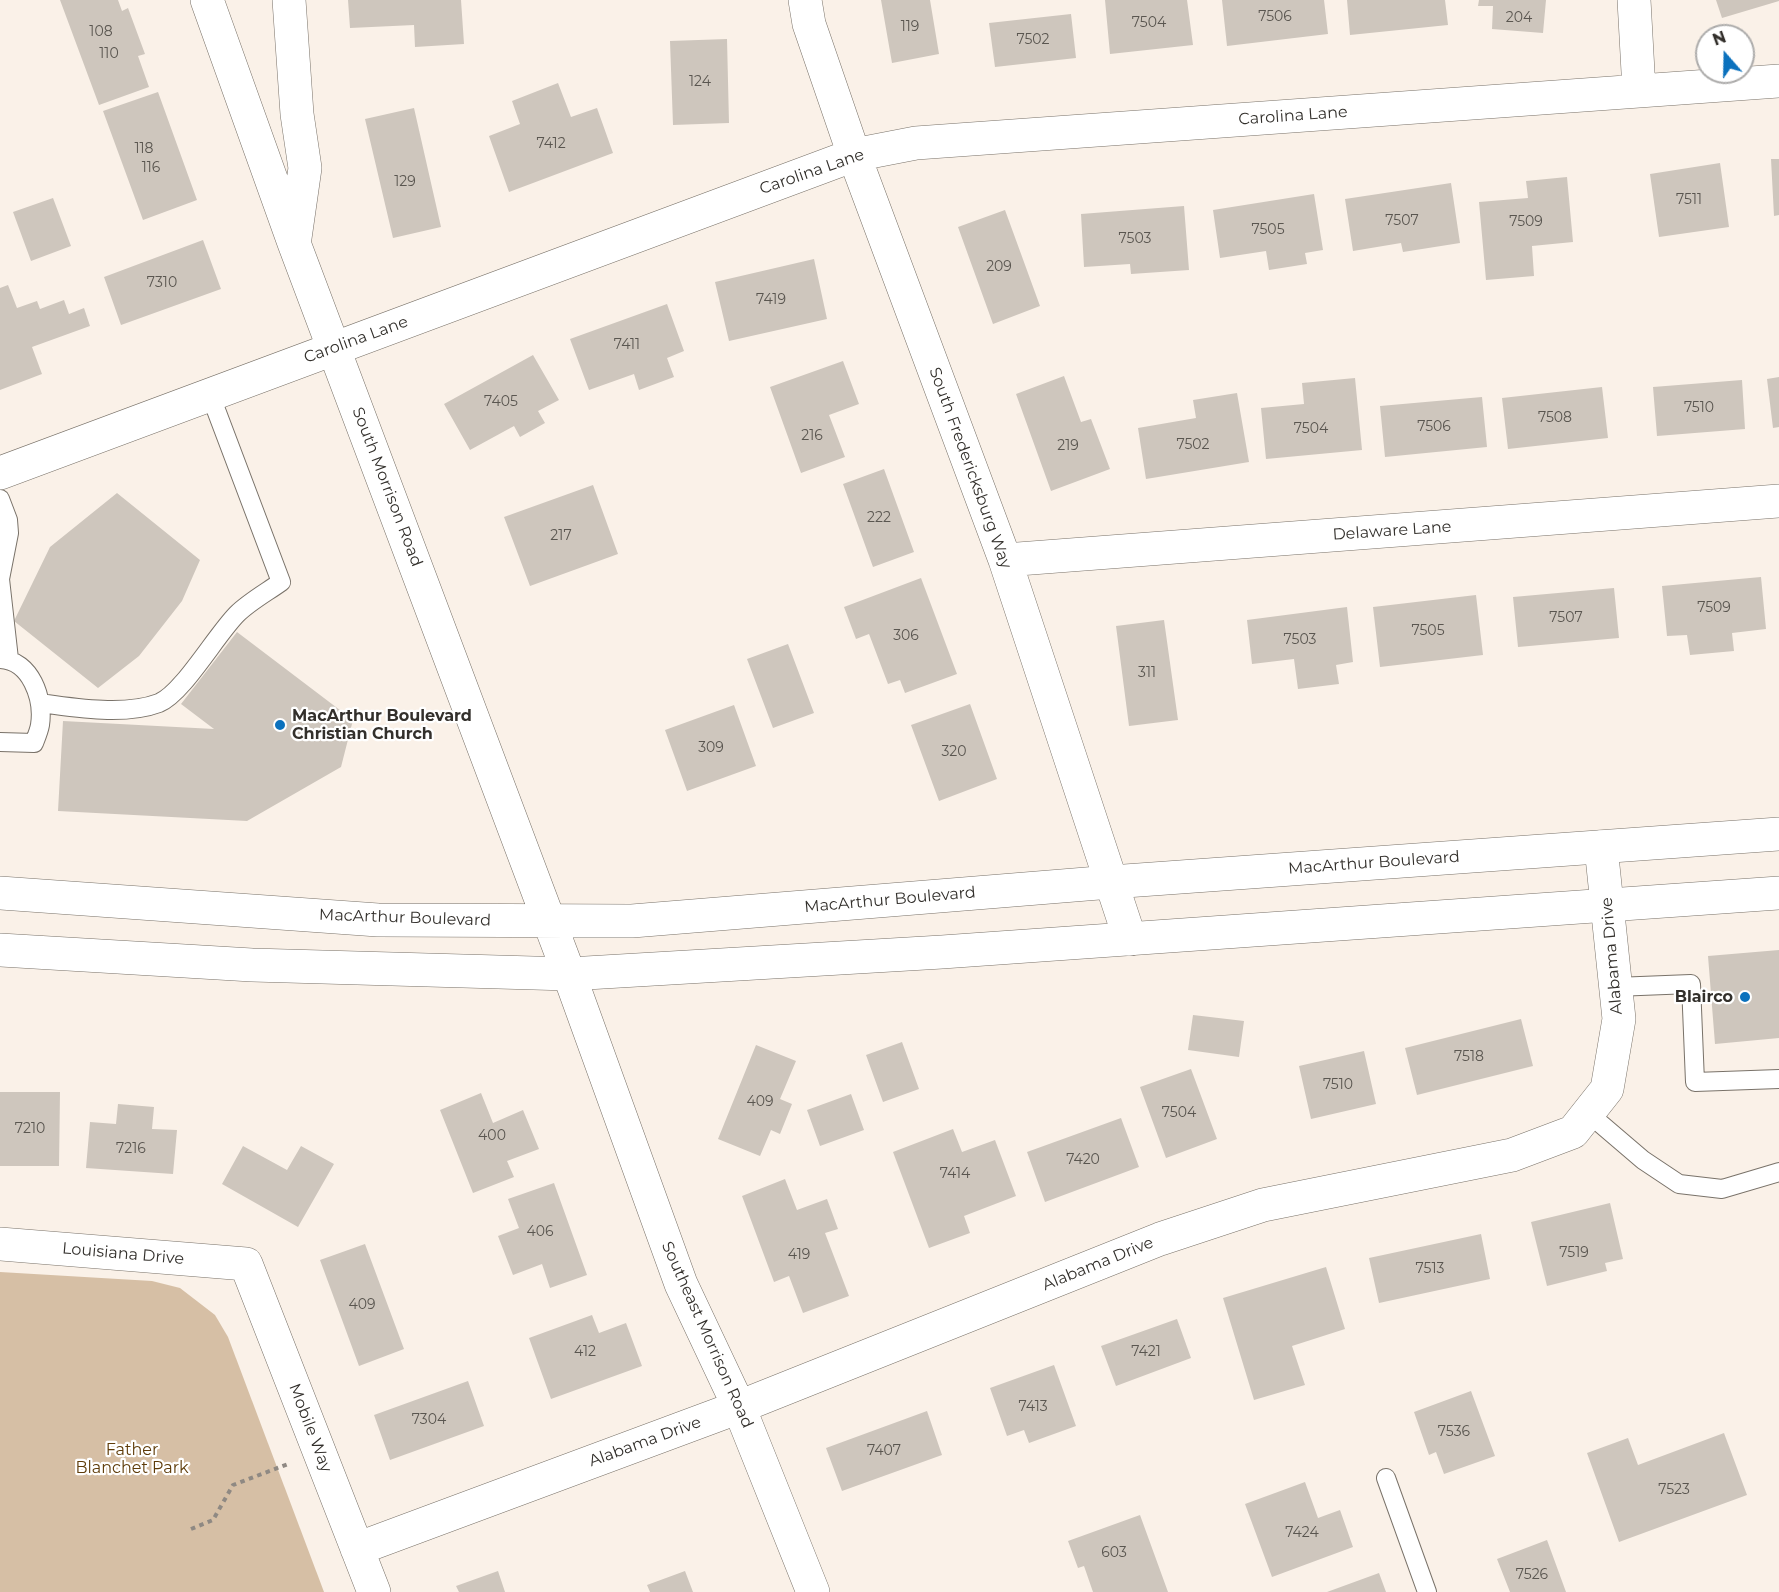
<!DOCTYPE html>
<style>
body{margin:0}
#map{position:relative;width:1779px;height:1592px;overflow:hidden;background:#faf1e8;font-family:Montserrat,sans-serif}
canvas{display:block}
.north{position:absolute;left:1695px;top:24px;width:60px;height:60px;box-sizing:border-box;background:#fff;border:2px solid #adacab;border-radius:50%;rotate:340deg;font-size:16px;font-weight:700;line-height:24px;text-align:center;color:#33302c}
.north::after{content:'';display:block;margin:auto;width:21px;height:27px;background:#0b71bd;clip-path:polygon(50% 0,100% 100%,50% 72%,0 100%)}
</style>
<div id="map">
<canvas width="1779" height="1592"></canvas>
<div class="north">N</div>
</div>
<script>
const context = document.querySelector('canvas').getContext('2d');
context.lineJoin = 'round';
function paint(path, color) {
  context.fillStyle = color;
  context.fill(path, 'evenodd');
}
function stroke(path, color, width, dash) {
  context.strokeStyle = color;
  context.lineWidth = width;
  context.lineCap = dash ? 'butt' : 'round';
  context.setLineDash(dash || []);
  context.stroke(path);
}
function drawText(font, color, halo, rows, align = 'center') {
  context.font = font + ' Montserrat,sans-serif';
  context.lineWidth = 4.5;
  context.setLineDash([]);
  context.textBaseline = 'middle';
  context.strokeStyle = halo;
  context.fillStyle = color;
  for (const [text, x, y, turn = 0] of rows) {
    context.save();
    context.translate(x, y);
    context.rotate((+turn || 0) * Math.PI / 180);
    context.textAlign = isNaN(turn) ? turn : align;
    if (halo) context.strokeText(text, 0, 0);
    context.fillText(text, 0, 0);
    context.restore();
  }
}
paint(new Path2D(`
 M0,1272L152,1281L180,1288L215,1315L228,1337L324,1592H0Z`), '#d6bfa5');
paint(new Path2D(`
 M60,0H118L122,11L128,8L145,54L138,56L149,87L99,105Z
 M348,0H461L464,44L415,47L414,25L350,28Z
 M881,0H930L939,54L892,63Z
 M1105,0H1187L1193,45L1110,54Z
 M1222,0H1324L1328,34L1227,46Z
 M1347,0H1445L1448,25L1350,35Z
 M1479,0H1546L1543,33L1492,29L1493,6H1478Z
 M1716,0H1779V1L1722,18Z
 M1071,14L1076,58L995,67L989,23Z
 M727,39L729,123L673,125L670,41Z
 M558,83L571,117L597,108L613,153L509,192L489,136L520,124L512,101Z
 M158,92L197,200L143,220L103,111Z
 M414,108L441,227L393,238L365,119Z
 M1771,159H1779V215L1774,216Z
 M1720,163L1729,227L1659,237L1650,174Z
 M1567,177L1573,242L1532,246L1534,276L1486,280L1479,202L1528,198L1526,181Z
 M1451,183L1460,243L1403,252L1401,243L1353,251L1345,199Z
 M1314,194L1323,250L1305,253L1307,264L1269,270L1266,251L1220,258L1213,210Z
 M53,198L71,246L31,261L13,212Z
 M1184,206L1189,270L1131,274L1130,264L1084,267L1081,214Z
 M1005,210L1040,306L993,324L958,227Z
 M203,240L221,289L121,325L104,277Z
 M814,259L827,319L729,341L715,282Z
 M8,285L17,308L37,301L40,309L64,300L69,314L84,308L90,326L32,347L42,374L0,390V288Z
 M667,304L684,351L667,358L674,377L639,390L634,374L589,390L570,339Z
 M533,355L559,400L538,411L545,423L520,437L514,426L470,450L444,404Z
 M843,361L859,404L829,415L845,457L801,473L770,387Z
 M1064,376L1081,422L1091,419L1110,469L1051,491L1016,394Z
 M1779,377V427L1773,428L1767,379Z
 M1355,378L1362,450L1266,459L1261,408L1304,404L1302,383Z
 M1742,380L1745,429L1657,436L1653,387Z
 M1602,387L1608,438L1508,449L1502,398Z
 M1237,393L1249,462L1146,479L1138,428L1196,418L1193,400Z
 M1482,397L1487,447L1385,457L1380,406Z
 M884,469L914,552L873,567L843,484Z
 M593,485L618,554L530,586L504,517Z
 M117,493L200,560L182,601L139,656L98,688L14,621L50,547Z
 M1761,577L1766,629L1732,633L1734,651L1690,655L1687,635L1667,636L1662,586Z
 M921,578L957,674L905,693L900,680L888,684L869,634L856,639L844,607Z
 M1614,588L1619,638L1518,647L1513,597Z
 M1476,595L1483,655L1380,667L1373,607Z
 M1347,607L1353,662L1336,665L1339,684L1298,689L1294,659L1252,664L1247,620Z
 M1164,620L1178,720L1129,726L1116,626Z
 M237,632L353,720L341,767L247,821L58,811L63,721L214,729L181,704Z
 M788,644L814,713L773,728L747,659Z
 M970,704L997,779L939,801L911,725Z
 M734,705L756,766L687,791L665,730Z
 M1779,950V1038L1715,1044L1708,956Z
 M1193,1015L1244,1021L1239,1057L1188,1050Z
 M1521,1019L1533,1066L1417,1095L1405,1048Z
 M902,1042L919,1089L883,1102L866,1055Z
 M756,1045L796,1061L780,1099L792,1104L780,1134L771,1130L760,1156L718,1139Z
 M1364,1051L1376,1104L1311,1119L1299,1066Z
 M1191,1069L1217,1139L1166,1158L1140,1087Z
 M0,1092H60L59,1166H0Z
 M481,1093L493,1123L523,1110L539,1149L507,1161L514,1177L473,1193L440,1110Z
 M851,1094L864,1130L820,1146L807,1110Z
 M118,1104L154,1107L152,1129L177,1130L173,1174L86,1168L90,1122L116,1124Z
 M1121,1118L1139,1167L1045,1202L1027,1152Z
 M953,1129L962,1152L995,1140L1016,1196L964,1216L970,1233L929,1248L893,1152Z
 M243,1146L287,1170L301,1146L334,1164L298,1227L222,1184Z
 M785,1179L797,1210L827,1199L838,1229L825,1233L849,1296L803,1313L789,1276L774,1282L742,1196Z
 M554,1183L587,1275L550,1288L542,1264L513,1275L498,1236L519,1228L508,1199Z
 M1610,1203L1623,1259L1605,1263L1607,1271L1547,1286L1531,1222Z
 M1481,1234L1490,1279L1379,1303L1369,1258Z
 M365,1244L404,1349L359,1366L320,1260Z
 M1326,1267L1345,1329L1292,1346L1305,1385L1254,1400L1223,1298Z
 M592,1315L599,1333L626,1323L642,1366L551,1399L529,1338Z
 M1177,1319L1191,1358L1116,1386L1101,1346Z
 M1054,1365L1076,1426L1029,1443L1024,1430L1007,1436L990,1388Z
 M468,1381L484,1426L390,1460L374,1415Z
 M1471,1391L1495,1456L1444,1474L1436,1452L1429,1455L1414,1412Z
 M927,1411L942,1455L842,1491L826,1448Z
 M1724,1433L1747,1495L1619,1542L1587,1453L1628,1438L1638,1465Z
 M1305,1482L1318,1518L1340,1510L1353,1547L1272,1577L1245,1504Z
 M1140,1515L1168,1592H1093L1084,1566L1078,1568L1068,1541Z
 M1547,1540L1566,1592H1510L1497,1559Z
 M498,1571L505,1592H459L456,1586Z
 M685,1571L693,1592H650L647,1585Z
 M1379,1573L1386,1592H1327Z`), '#cec6bd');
const service = new Path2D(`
 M0,499L8,520L9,533L0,579L9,659
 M0,659C31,660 44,699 40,725C39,731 36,738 34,743L0,742
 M40,703C75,708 125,716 159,703C183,693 216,635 237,614C249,602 267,592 281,582L210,394
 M1615,987L1691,984L1695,1082L1779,1079
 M1588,1113L1643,1160L1679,1184L1722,1189L1779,1172
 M1386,1478L1427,1592`);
const minor = new Path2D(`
 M805,0L809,24L854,155L1005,560L1130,939
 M1634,0L1639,90
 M0,473L854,155L916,143L1779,81
 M1005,560L1779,501
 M569,974L681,1284L739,1407L813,1592
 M0,1244L246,1264L374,1592
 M357,1549L739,1407L1160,1239L1263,1205L1512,1155L1573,1132L1607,1089L1619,1019L1601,847`);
const tertiary = new Path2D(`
 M207,0L294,243L569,974
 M289,0L297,114L305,168L295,238
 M0,893L378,920L632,921L1111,882L1779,834
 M0,950L252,965L569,974L942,952L1779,893`);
stroke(service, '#797269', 20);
stroke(minor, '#797269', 34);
stroke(tertiary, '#797269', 34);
stroke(new Path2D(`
 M191,1529L213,1520L233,1485L288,1464`), '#8f8983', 4, [4.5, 4.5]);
stroke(service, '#fff', 18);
stroke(minor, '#fff', 33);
stroke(tertiary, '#fff', 33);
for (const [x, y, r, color] of [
 [280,725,6,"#0b71bd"],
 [1745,997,6,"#0b71bd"]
]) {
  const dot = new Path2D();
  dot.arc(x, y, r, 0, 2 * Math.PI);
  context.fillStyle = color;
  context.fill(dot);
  stroke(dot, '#fff', 2);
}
drawText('14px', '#5a5650', null, [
 ["7506",1275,17],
 ["204",1519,18],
 ["7504",1149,23],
 ["119",910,27],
 ["108",101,32],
 ["7502",1033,40],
 ["110",109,54],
 ["124",700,82],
 ["7412",551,144],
 ["118",144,149],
 ["116",151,168],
 ["129",405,182],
 ["7511",1689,200],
 ["7507",1402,221],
 ["7509",1526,222],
 ["7505",1268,230],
 ["7503",1135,239],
 ["209",999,267],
 ["7310",162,283],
 ["7419",771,300],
 ["7411",627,345],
 ["7405",501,402],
 ["7510",1699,408],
 ["7508",1555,418],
 ["7506",1434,427],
 ["7504",1311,429],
 ["216",812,436],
 ["7502",1193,445],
 ["219",1068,446],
 ["222",879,518],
 ["217",561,536],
 ["7509",1714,608],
 ["7507",1566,618],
 ["7505",1428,631],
 ["306",906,636],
 ["7503",1300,640],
 ["311",1147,673],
 ["309",711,748],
 ["320",954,752],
 ["7518",1469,1057],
 ["7510",1338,1085],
 ["409",760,1102],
 ["7504",1179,1113],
 ["7210",30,1129],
 ["400",492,1136],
 ["7216",131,1149],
 ["7420",1083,1160],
 ["7414",955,1174],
 ["406",540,1232],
 ["7519",1574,1253],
 ["419",799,1255],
 ["7513",1430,1269],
 ["409",362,1305],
 ["412",585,1352],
 ["7421",1146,1352],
 ["7413",1033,1407],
 ["7304",429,1420],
 ["7536",1454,1432],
 ["7407",884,1451],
 ["7523",1674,1490],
 ["7424",1302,1533],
 ["603",1114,1553],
 ["7526",1532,1575]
]);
drawText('16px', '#33302c', '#fff', [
 ["Carolina Lane",1293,116,-4],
 ["Carolina Lane",812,172,-19],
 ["Carolina Lane",356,340,-20],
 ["South Fredericksburg Way",970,468,70],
 ["South Morrison Road",387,487,69],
 ["Delaware Lane",1392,531,-4],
 ["MacArthur Boulevard",1374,863,-4],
 ["MacArthur Boulevard",890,900,-5],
 ["MacArthur Boulevard",405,918,2],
 ["Alabama Drive",1612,956,-95],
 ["Louisiana Drive",123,1254,5],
 ["Alabama Drive",1098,1264,-22],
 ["Southeast Morrison Road",707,1335,66],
 ["Mobile Way",310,1428,69],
 ["Alabama Drive",645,1442,-20]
]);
drawText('bold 16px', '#33302c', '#fff', [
 ["MacArthur Boulevard",292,716],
 ["Christian Church",292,734],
 ["Blairco",1733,997,"right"]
], 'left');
drawText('16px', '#5e3b08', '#fff', [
 ["Father",132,1450],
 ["Blanchet Park",132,1468]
]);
</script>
